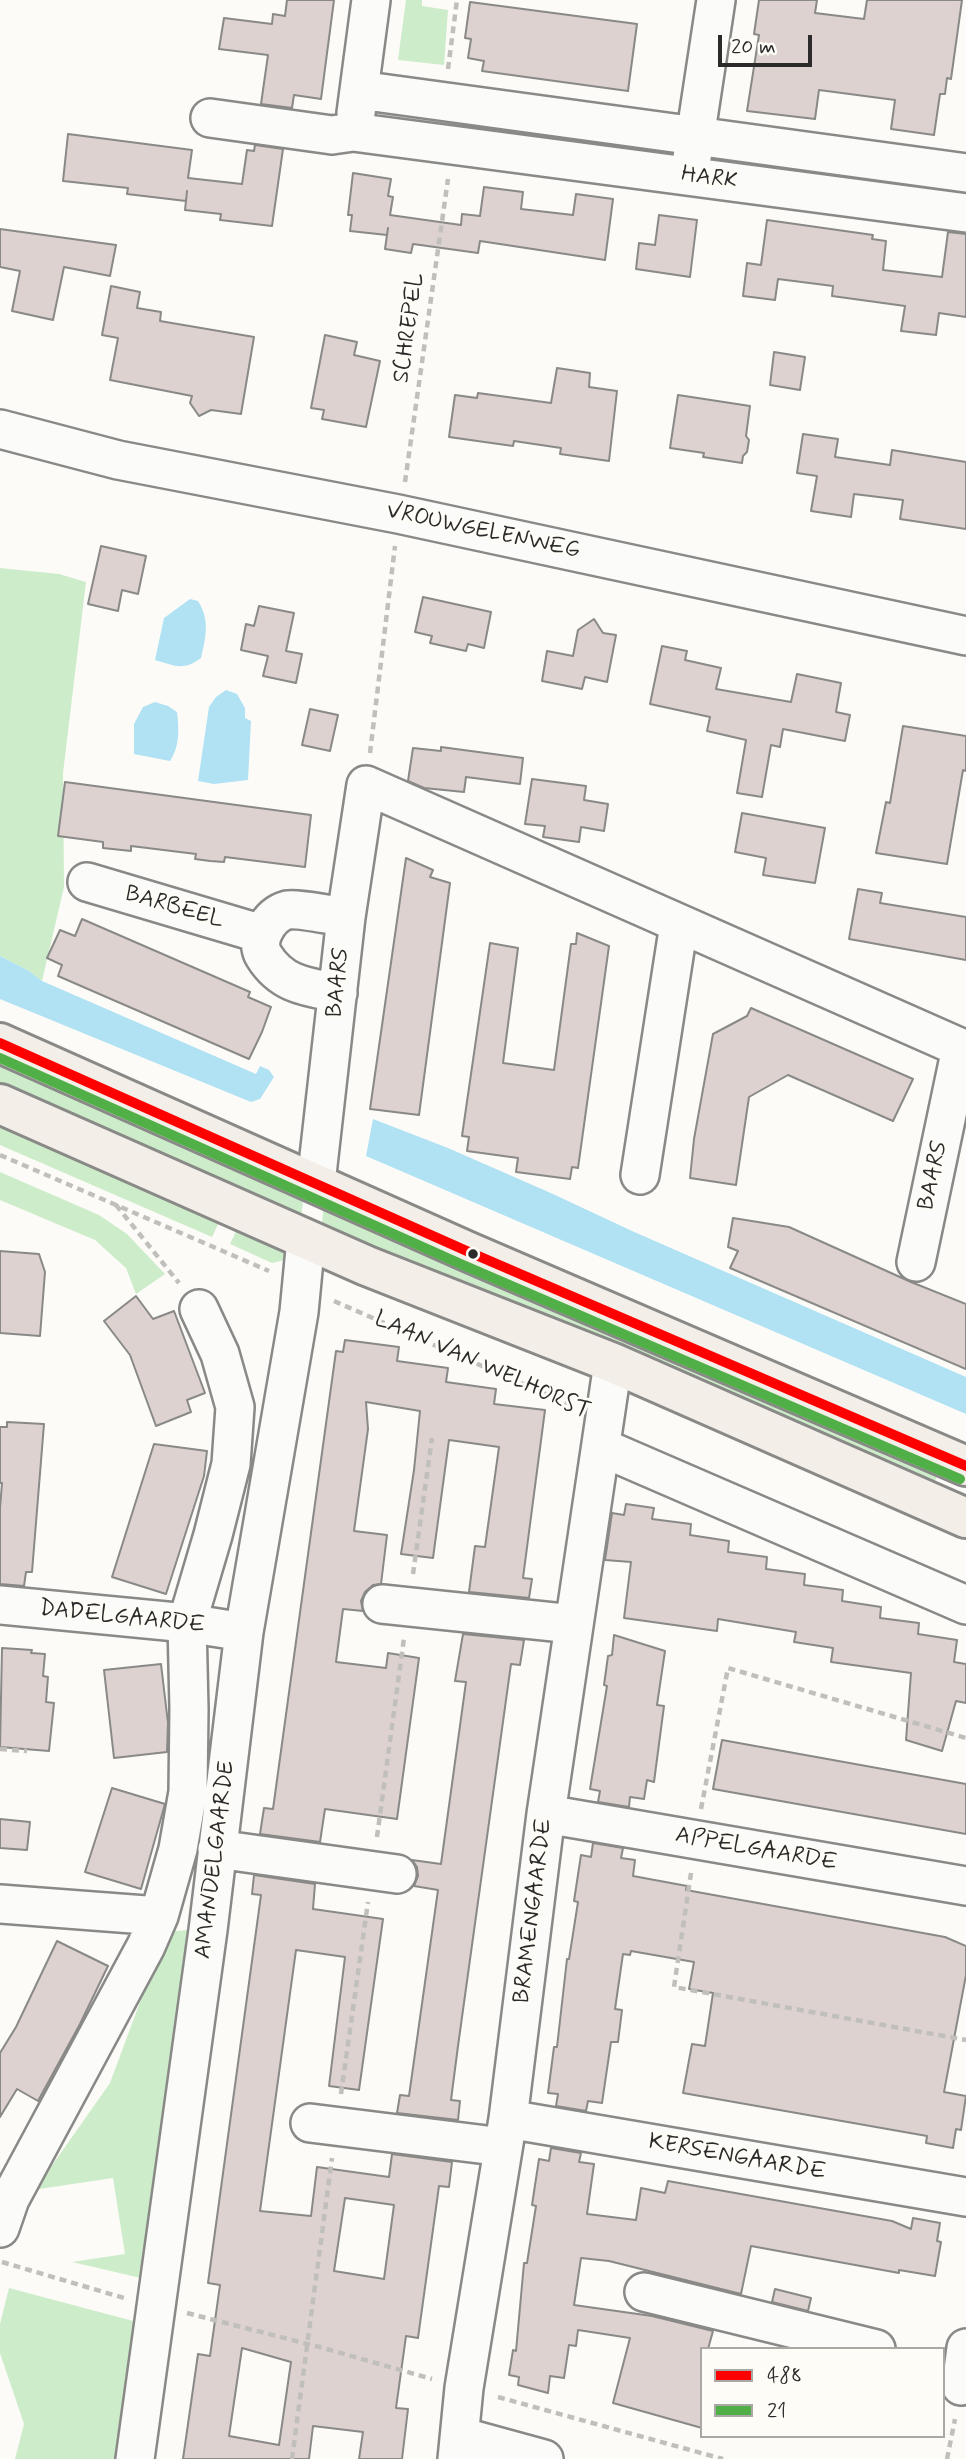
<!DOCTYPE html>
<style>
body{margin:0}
#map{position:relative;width:966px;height:2459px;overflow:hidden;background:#fcfbf8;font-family:Mynerve,sans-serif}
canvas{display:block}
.legend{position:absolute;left:700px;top:2347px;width:245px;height:91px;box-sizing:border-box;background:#fdfcf7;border:2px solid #a9a8a5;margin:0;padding:9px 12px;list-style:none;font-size:21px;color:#2b2b2b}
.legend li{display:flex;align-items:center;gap:14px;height:35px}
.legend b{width:35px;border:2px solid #a9a8a5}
.scale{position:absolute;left:718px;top:35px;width:94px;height:32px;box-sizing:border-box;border:4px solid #2b2b2b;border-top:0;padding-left:9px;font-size:21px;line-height:24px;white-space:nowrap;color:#2b2b2b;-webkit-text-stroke:5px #fdfcf7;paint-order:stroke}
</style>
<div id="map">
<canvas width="966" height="2459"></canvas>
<ul class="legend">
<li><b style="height:9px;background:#f00"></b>488</li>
<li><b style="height:9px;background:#50af46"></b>21</li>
</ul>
<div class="scale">20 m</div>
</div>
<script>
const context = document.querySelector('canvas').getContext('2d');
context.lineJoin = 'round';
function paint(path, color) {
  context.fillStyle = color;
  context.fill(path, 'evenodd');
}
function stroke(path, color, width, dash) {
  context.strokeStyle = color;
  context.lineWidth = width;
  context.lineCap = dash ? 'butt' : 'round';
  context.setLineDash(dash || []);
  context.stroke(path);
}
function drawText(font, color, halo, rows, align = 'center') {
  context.font = font + ' Mynerve,sans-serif';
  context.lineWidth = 6;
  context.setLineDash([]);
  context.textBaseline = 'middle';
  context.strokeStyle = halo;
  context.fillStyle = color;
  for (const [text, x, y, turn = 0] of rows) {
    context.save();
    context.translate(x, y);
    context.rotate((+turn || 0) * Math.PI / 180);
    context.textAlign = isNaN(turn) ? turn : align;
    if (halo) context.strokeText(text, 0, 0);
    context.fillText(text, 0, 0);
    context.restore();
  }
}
paint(new Path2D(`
 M406,0H422V6L448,10L444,65L398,60Z
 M0,568L59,574L86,582L63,773L64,887L42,981L29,971L0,956Z
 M0,1060L304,1192L301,1219L0,1085Z
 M0,1122L221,1218L212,1237L0,1145Z
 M0,1172L99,1215L127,1234L165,1274L136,1294L126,1268L95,1240L0,1200Z
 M324,1201L941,1467L932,1488L322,1224Z
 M239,1225L287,1247L285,1260L272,1263L230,1244Z
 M188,1930L141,2278L72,2262L125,2254L113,2178L39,2189L51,2167L110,2083L166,1932Z
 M9,2288L137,2322L119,2459H15L24,2424L0,2353V2324Z`), '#cdecc9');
paint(new Path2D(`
 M190,599L198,601C210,620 206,637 201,658C184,671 175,666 155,660L164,618Z
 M226,690L237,694L245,708V718L251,721L248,780L214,784L198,781L209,707L216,697Z
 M155,702L168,706L177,712C179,729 180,746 170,761L134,754V724L143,707Z
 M0,956L29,971L42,981L256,1074L260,1066L269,1070L274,1077L260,1099L251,1102L0,999Z
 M373,1119L448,1148L553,1194L632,1231L966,1377V1414L366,1156Z`), '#b0e2f4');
const building = new Path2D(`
 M287,0H334L321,99L294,95L292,108L261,104L268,55L219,49L224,18L272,24L273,14L285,16Z
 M759,0H817L815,13L864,19L867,0H962L951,79L947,78L945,94H940L934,135L891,129L895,100L819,90L815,119L747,111L759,35L754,34Z
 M470,2L637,24L628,91L482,71L484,61L468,58L471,39L465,38Z
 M68,134L192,150L188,178L242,184L247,150L254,151L255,145L283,149L272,226L220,220L221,214L185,210L187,191L186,201L127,194L128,188L63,181Z
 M353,173L391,179L388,196L393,197L390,215L461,225L462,214L480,216L484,187L523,192L521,209L573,215L576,194L613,199L605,260L480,241L478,253L413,244L411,253L385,249L388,228L387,235L350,231L352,215H348Z
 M659,215L697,220L690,277L636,269L639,243L655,245Z
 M767,220L873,235L872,239L886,241L883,270L942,277L948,232L966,234V317L939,313L936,335L901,331L905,306L832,296L833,286L778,279L775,300L743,296L747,263L761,265Z
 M0,229L116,245L110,276L64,267L53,320L12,311L20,271L0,267Z
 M111,286L140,292L137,308L161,312L160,321L254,337L241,414L211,410L199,416L190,403L192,396L110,380L118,338L102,335Z
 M325,335L357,342L354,355L380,361L366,427L322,419L324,410L311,408Z
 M774,352L805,357L800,390L770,385Z
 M557,368L590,373L589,387L617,391L609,461L560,454L561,448L514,441L513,446L449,437L455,395L477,398L478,393L551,403Z
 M678,395L750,406L746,436L749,440L747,452L743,456L742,463L703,457L704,453L670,448Z
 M803,434L838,439L835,457L890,465L892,450L966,462V529L900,519L903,500L854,494L851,517L811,511L817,476L797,473Z
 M101,546L146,556L138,594L122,590L118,611L88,604Z
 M423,597L491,612L484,648L468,644L466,651L430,643L432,636L415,632Z
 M259,606L294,613L286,651L302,654L296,683L263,676L268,656L241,650L246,624L254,626Z
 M594,619L603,633L616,635L607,682L585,677L582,689L542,681L547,651L573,656L578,630Z
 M662,646L687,651L685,660L721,668L716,689L791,702L797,674L841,683L836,712L850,715L845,741L783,729L780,747L771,745L762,797L737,793L746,740L707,731L710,717L650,704Z
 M310,709L338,715L330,751L302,745Z
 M903,726L966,736V771L963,770L947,864L876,853L886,802L890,803Z
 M441,747L523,758L520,784L466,777L464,792L424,788L408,781L413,748L441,751Z
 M532,779L586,786L584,800L608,804L604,831L581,827L579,842L543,837L545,826L525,824Z
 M65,782L311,815L305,867L225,857L224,862L210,861L195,859L196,854L131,846V851L103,848V842L58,836Z
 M742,813L825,828L815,883L763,875L766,858L735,852Z
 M406,858L433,870L430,877L450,883L419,1115L370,1109Z
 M858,889L882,893L880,903L966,917V960L849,939Z
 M82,919L250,992L248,997L271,1007L262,1032L249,1059L58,976L62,965L47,958L60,930L75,936Z
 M577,933L609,946L578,1168L572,1167L570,1179L516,1172L518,1158L467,1151L469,1137L462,1136L490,943L518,948L503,1063L554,1070L571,944H576Z
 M751,1008L913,1079L893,1121L788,1075L749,1097L736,1185L690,1178L694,1139L713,1034L747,1016Z
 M733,1218L789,1227L911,1282L966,1304V1369L730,1268L738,1251L728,1247Z
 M0,1251L39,1254L45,1272L40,1336L0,1333Z
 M136,1296L153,1319L174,1311L205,1393L187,1400L191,1412L156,1426L130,1355L104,1321Z
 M345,1340L399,1347L397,1361L448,1368L446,1382L496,1389L494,1404L545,1410L523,1578L532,1579L529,1598L469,1592L475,1546L485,1547L499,1447L449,1440L433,1558L401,1554L414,1470L420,1411L366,1402L368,1429L354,1531L387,1535L381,1584L373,1585L365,1592L361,1601L363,1611L343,1609L336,1662L386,1668L388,1653L419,1658L397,1819L325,1809L320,1842L260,1834L264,1808L273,1809L336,1351L343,1352Z
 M7,1422L44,1424L32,1572H26L24,1586L0,1584V1508L2,1483H0V1427H7Z
 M154,1444L207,1451L204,1476L166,1594L112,1577Z
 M626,1504L654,1508L652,1519L691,1524L690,1535L729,1541L728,1552L767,1557L766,1569L805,1574L804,1585L843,1590L842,1601L881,1607L880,1618L919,1623L918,1634L957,1640L954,1662L966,1664V1703L956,1701L942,1751L906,1740L911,1673L831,1662L833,1648L794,1642L796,1632L718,1619L717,1631L624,1618L631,1562L605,1560L612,1513L624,1515Z
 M463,1634L524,1640L520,1665L511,1664L458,2046L451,2100L460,2101L458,2120L397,2113L400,2095L409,2096L438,1890L414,1886L418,1876L417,1867L412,1860L441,1864L466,1682L455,1681Z
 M614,1635L665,1651L657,1705L664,1706L654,1782L647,1780L644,1799L630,1797L629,1807L598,1802L600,1791L590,1789L607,1686L604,1685L608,1656L612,1655Z
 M2,1648L32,1650L31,1653L45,1654L43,1676L48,1677L46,1702L54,1703L49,1751L0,1747Z
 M161,1664L168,1723L167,1752L114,1758L104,1670Z
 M722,1740L966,1784V1834L713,1789Z
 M112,1788L165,1804L141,1889L85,1872Z
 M0,1819L30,1822L27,1850L0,1848Z
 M593,1843L623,1848L621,1858L635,1860L633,1876L687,1886L686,1890L945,1937L966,1946V1975L944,2092L966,2096L961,2130L956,2129L953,2148L926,2143L927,2136L683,2093L692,2044L705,2046L713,1993L689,1989L694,1962L631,1951L630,1955L623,1954L615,2009L622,2010L618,2042H611L602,2103L588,2101L586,2111L556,2106L558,2094L548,2093L554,2047H557L567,1959H569L578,1902L574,1901L581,1855L591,1857Z
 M254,1875L315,1884L313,1909L383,1919L359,2090L329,2086L345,1957L296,1950L260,2211L311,2216L317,2167L389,2177L392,2154L452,2162L449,2187L439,2186L418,2338L406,2336L396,2408L408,2409L402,2459H359L363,2432L313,2426L309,2459H183L198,2354L210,2356L220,2285L208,2283L261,1895L252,1894ZM345,2198L394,2205L384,2279L334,2271ZM242,2348L291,2362L279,2445L229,2436Z
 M57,1941L108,1966L80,2024L38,2101L17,2089L0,2117V2053L16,2027Z
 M551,2148L581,2153L579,2162L594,2164L587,2214L636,2220L641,2188L665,2193L668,2181L892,2221L911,2229L913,2218L940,2223L937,2241L941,2242L935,2276L899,2270V2273L751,2246L741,2294L609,2261L581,2258L574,2305L652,2316L713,2331L708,2349H702V2428L613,2403L630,2338L578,2330L576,2346L569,2345L564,2378L550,2376L548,2393L518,2385L519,2377L509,2375L513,2350L516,2351L524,2263H527L536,2206L532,2205L539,2159L549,2161Z
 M775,2289L811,2298L808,2311L772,2302Z`);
paint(building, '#ddd2cf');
stroke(building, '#898987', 2);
const minor = new Path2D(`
 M359,90L966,173
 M356,113L371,0
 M210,118L332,135L353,132L966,213
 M692,158L716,0
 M0,429L118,460L398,514L966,636
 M87,882L262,934
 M338,993C307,987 282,985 264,956C259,948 260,939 264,931C269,921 276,913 287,910C299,908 333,916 346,917
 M640,1175L679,924
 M316,1183L346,917L366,785L966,1050
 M916,1262L961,1048
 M601,1447L966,1605
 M382,1604L573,1624
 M0,1605L187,1623L244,1632
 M546,1814L966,1886
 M217,1849L397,1874
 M0,1904L159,1916
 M508,2119L966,2197
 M310,2123L503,2147
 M0,2228L10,2199L146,1946L159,1916L178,1849L188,1792L189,1709L187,1623L213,1535L231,1464L235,1407L220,1354L199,1309
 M644,2292L876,2349
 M961,2386L966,2348
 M460,2436L544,2459
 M135,2459L208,1930L244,1632L299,1312L306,1239
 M457,2459L464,2388L508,2119L546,1814L613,1363`);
const major = new Path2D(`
 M0,1043L469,1252L966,1466
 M0,1104L367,1266L613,1363L966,1518`);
stroke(minor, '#898987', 42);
stroke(major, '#898987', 44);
stroke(new Path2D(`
 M448,69L457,0
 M405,482L448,179
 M370,753L395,546
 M0,1155L269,1271
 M116,1205L179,1283
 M334,1301L573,1406
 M413,1574L432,1438
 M0,1749L27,1751
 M701,1809L728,1668L966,1738
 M377,1837L404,1638
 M691,1873L674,1987L966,2040
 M341,2094L368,1902
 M2,2262L124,2298
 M187,2313L323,2348L432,2379
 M498,2397L723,2459
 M292,2459L332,2158
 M947,2459L955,2419`), '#c0bfbc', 4.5, [7, 5]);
stroke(minor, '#fbfbf9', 37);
stroke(major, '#f3eee8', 38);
stroke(new Path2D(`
 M0,1043L469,1252L966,1466`), '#f00', 10);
stroke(new Path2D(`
 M0,1058L463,1265L960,1479`), '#50af46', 10);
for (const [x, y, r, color] of [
 [473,1254,6,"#2b2b2b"]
]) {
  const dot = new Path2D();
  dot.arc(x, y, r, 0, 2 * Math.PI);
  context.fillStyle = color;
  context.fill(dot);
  stroke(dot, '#fdfcf7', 2.5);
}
drawText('23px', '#2b2b2b', '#fdfcf7', [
 ["HARK",709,179,8],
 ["SCHREPEL",410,328,-82],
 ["VROUWGELENWEG",483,532,12],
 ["BARBEEL",174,908,16],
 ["BAARS",339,983,-84],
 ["BAARS",934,1176,-78],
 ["LAAN VAN WELHORST",482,1366,24],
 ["DADELGAARDE",122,1618,6],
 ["APPELGAARDE",756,1850,10],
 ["AMANDELGAARDE",216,1860,-83],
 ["BRAMENGAARDE",534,1911,-83],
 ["KERSENGAARDE",737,2158,10]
]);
</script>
